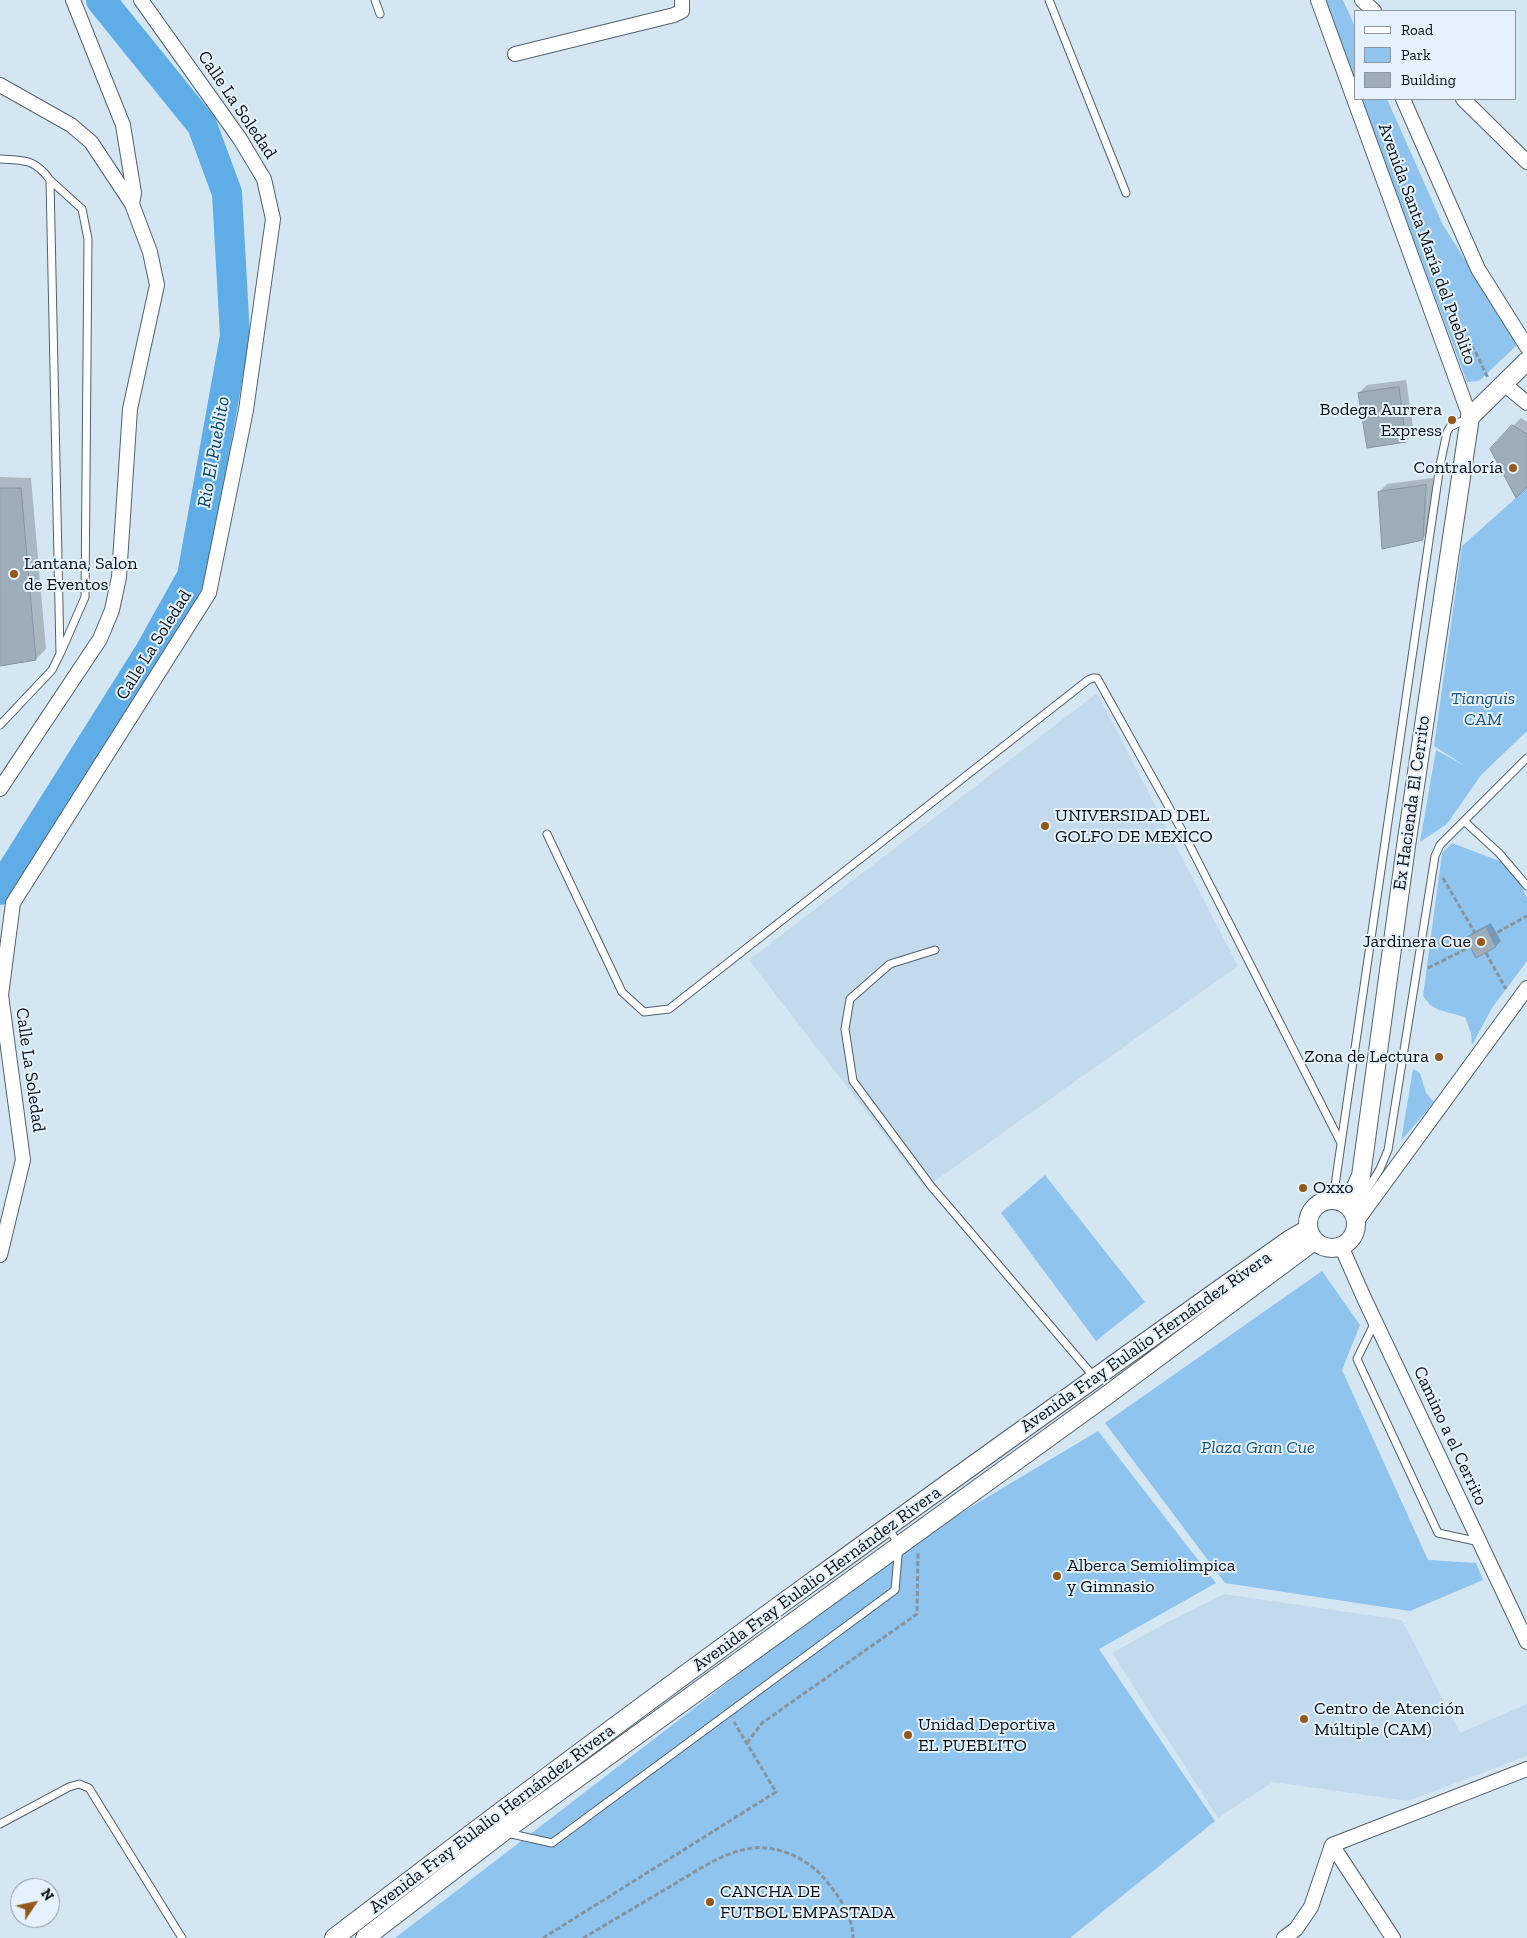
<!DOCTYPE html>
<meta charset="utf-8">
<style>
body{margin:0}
#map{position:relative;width:1527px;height:1938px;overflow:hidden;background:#d5e6f3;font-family:"Zilla Slab",serif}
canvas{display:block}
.legend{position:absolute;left:1354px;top:10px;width:162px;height:90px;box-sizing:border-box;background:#e5f2fd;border:1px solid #8d979f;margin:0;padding:6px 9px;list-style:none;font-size:15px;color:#080e12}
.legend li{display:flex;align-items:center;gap:10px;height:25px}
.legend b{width:25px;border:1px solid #8d979f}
.north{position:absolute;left:10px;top:1878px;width:50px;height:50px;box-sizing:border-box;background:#e5f2fd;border:1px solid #8d979f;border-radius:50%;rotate:56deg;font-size:14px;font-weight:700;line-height:20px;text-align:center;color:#080e12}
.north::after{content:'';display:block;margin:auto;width:18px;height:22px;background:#945919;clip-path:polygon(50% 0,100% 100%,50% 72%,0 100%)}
</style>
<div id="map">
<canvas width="1527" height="1938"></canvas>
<ul class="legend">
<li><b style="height:6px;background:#fff"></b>Road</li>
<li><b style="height:14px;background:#8ec4ee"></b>Park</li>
<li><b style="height:14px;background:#9dadba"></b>Building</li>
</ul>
<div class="north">N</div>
</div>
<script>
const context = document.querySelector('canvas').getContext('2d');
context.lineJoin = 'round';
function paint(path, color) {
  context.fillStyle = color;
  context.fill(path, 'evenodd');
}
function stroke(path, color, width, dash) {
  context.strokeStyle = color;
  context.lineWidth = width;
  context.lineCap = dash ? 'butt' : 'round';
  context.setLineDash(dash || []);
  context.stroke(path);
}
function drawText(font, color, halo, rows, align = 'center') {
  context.font = font + ' "Zilla Slab",serif';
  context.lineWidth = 4;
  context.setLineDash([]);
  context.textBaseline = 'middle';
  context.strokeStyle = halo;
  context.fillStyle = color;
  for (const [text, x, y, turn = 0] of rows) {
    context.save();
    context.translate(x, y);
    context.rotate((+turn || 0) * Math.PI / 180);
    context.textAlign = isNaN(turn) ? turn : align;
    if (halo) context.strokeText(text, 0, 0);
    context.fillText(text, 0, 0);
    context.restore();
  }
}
paint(new Path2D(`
 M1097,693L1238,966L925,1188L749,960Z
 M1224,1594L1402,1620L1460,1733L1527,1704V1756L1408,1801L1273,1782L1218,1818L1112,1653L1166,1623Z`), '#c3daed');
paint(new Path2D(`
 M1324,0H1343L1356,29V85Z
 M1361,99H1387L1443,225L1518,344L1479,381L1467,382Z
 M1527,488V731L1481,775L1447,824L1420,842L1436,750L1467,767L1434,746L1462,546Z
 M1452,843L1502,862L1521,885L1527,898V961L1492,1008L1472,1045L1471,1033L1465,1017L1439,1010L1430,1005L1423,996L1442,853Z
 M1413,1069L1420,1073L1426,1093L1434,1102L1401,1141Z
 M1045,1175L1145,1302L1096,1341L1001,1213Z
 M1322,1271L1360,1325L1342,1370L1428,1560L1476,1563L1483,1580L1410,1611L1225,1583L1105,1423Z
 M1098,1431L1216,1583L1099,1649L1215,1821L1070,1938H395L904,1547Z`), '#8ec4ee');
paint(new Path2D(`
 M1406,380L1414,433L1406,441L1359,393L1367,385Z
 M1521,418L1527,422V485L1513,426Z
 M0,477L31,478L46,649L36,659L0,665Z
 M1433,478L1430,531L1422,539L1379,492L1387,484Z
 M1491,923L1501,941L1496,946L1477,957L1467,938L1472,933Z`), '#0003');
stroke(new Path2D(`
 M0,890L149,653L192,576L235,336L227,193L202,125L101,0`), '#5eade7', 30);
const building = new Path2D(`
 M1399,387L1406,442L1367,448L1358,393Z
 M1512,425L1527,434V487L1516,498L1490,449Z
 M1426,485L1423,540L1382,549L1378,492Z
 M0,488H21L36,660L0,666Z
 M1486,927L1496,947L1476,958L1466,938Z`);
paint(building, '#9dadba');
stroke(building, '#8594a1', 1);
const service = new Path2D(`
 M375,0L380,14
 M1049,0L1126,193
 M0,159C24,160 35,159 50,180L60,654L52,670L0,725
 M50,180L82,209L88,239L85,597L61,652
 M1464,821L1499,853L1527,886
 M547,834L622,992L644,1012L669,1009L1088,680L1093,678H1097L1185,836L1341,1143
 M935,950L890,964L850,999L845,1029L853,1081L931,1186L1095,1378
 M1333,1199L1440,465L1447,432L1450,427L1468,418
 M1353,1212L1380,1169L1388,1150L1435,856L1440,845L1527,758
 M1375,1322L1357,1359L1438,1533L1480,1542
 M0,1824L69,1787L79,1784L89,1788L182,1938
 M507,1833L552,1843L895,1590L899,1545L888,1527`);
const minor = new Path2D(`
 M73,0L123,125L134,193L132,204
 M1318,0L1470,417
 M1362,0L1374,11
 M515,54L674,15L682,11V0
 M0,85L71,125L91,142L132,204L150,252L157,285L130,409L119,577L112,610L100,639L0,789
 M1403,99L1478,269L1527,347
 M1463,99L1527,162
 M1504,384L1527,403
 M1356,1222L1527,988
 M1341,1246L1364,1298L1527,1642
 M0,1255L23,1160L1,995L13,903L209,593L246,410L273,219L264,179L240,139L141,0
 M1332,1845L1393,1938
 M1284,1938L1296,1929L1311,1907L1332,1845L1527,1769`);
const tertiary = new Path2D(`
 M1308 1224a24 24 0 1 1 48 0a24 24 0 1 1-48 0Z
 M1344,1202L1355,1189L1361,1176L1406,846L1470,417L1527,361
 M334,1938C647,1698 967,1468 1289,1240L1308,1229
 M365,1938L503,1832L1106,1396L1314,1241`);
stroke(service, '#52616d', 9);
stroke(minor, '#52616d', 16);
stroke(tertiary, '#52616d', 20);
stroke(new Path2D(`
 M1450,315L1475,351L1488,378
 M1443,878L1475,933
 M1491,936L1527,916
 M1486,953L1506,989
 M1428,968L1470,947
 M747,1743L762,1723L917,1614L918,1551
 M543,1938L776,1792L734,1722
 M583,1938C612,1921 642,1903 671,1886C697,1871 722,1852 753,1848C778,1845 808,1859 824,1878C838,1895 853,1915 853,1938`), '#87939d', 3, [5, 2.5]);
stroke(service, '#fff', 7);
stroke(minor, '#fff', 14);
stroke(tertiary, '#fff', 18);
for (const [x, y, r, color] of [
 [1452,420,5,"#945919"],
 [1513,468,5,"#945919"],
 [14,574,5,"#945919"],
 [1045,826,5,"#945919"],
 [1481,942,5,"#945919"],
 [1439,1057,5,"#945919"],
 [1303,1188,5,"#945919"],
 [1057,1576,5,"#945919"],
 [1304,1719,5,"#945919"],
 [908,1735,5,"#945919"],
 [710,1902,5,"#945919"]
]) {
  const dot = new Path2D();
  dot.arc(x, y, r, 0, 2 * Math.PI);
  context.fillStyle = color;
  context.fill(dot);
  stroke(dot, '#e5f2fd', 2);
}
drawText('18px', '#080e12', '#e5f2fd', [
 ["Calle La Soledad",237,105,56],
 ["Avenida Santa María del Pueblito",1427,244,70],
 ["Calle La Soledad",154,645,-58],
 ["Ex Hacienda El Cerrito",1412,803,-82],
 ["Calle La Soledad",30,1070,82],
 ["Avenida Fray Eulalio Hernández Rivera",1146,1342,-35],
 ["Camino a el Cerrito",1450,1436,65],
 ["Avenida Fray Eulalio Hernández Rivera",817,1579,-36],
 ["Avenida Fray Eulalio Hernández Rivera",492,1819,-37]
]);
drawText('18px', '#080e12', '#e5f2fd', [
 ["Bodega Aurrera",1442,410,"right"],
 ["Express",1442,431,"right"],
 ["Contraloría",1503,468,"right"],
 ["Lantana, Salon",24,564],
 ["de Eventos",24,585],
 ["UNIVERSIDAD DEL",1055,816],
 ["GOLFO DE MEXICO",1055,837],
 ["Jardinera Cue",1471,942,"right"],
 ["Zona de Lectura",1429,1057,"right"],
 ["Oxxo",1313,1188],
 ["Alberca Semiolimpica",1067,1566],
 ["y Gimnasio",1067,1587],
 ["Centro de Atención",1314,1709],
 ["Múltiple (CAM)",1314,1730],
 ["Unidad Deportiva",918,1725],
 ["EL PUEBLITO",918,1746],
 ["CANCHA DE",720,1892],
 ["FUTBOL EMPASTADA",720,1913]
], 'left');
drawText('italic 18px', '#19537a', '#e5f2fd', [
 ["Tianguis",1483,699],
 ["CAM",1483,720],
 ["Plaza Gran Cue",1258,1448]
]);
drawText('italic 19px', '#004167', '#e5f2fd', [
 ["Rio El Pueblito",214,452,-80]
]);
</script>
